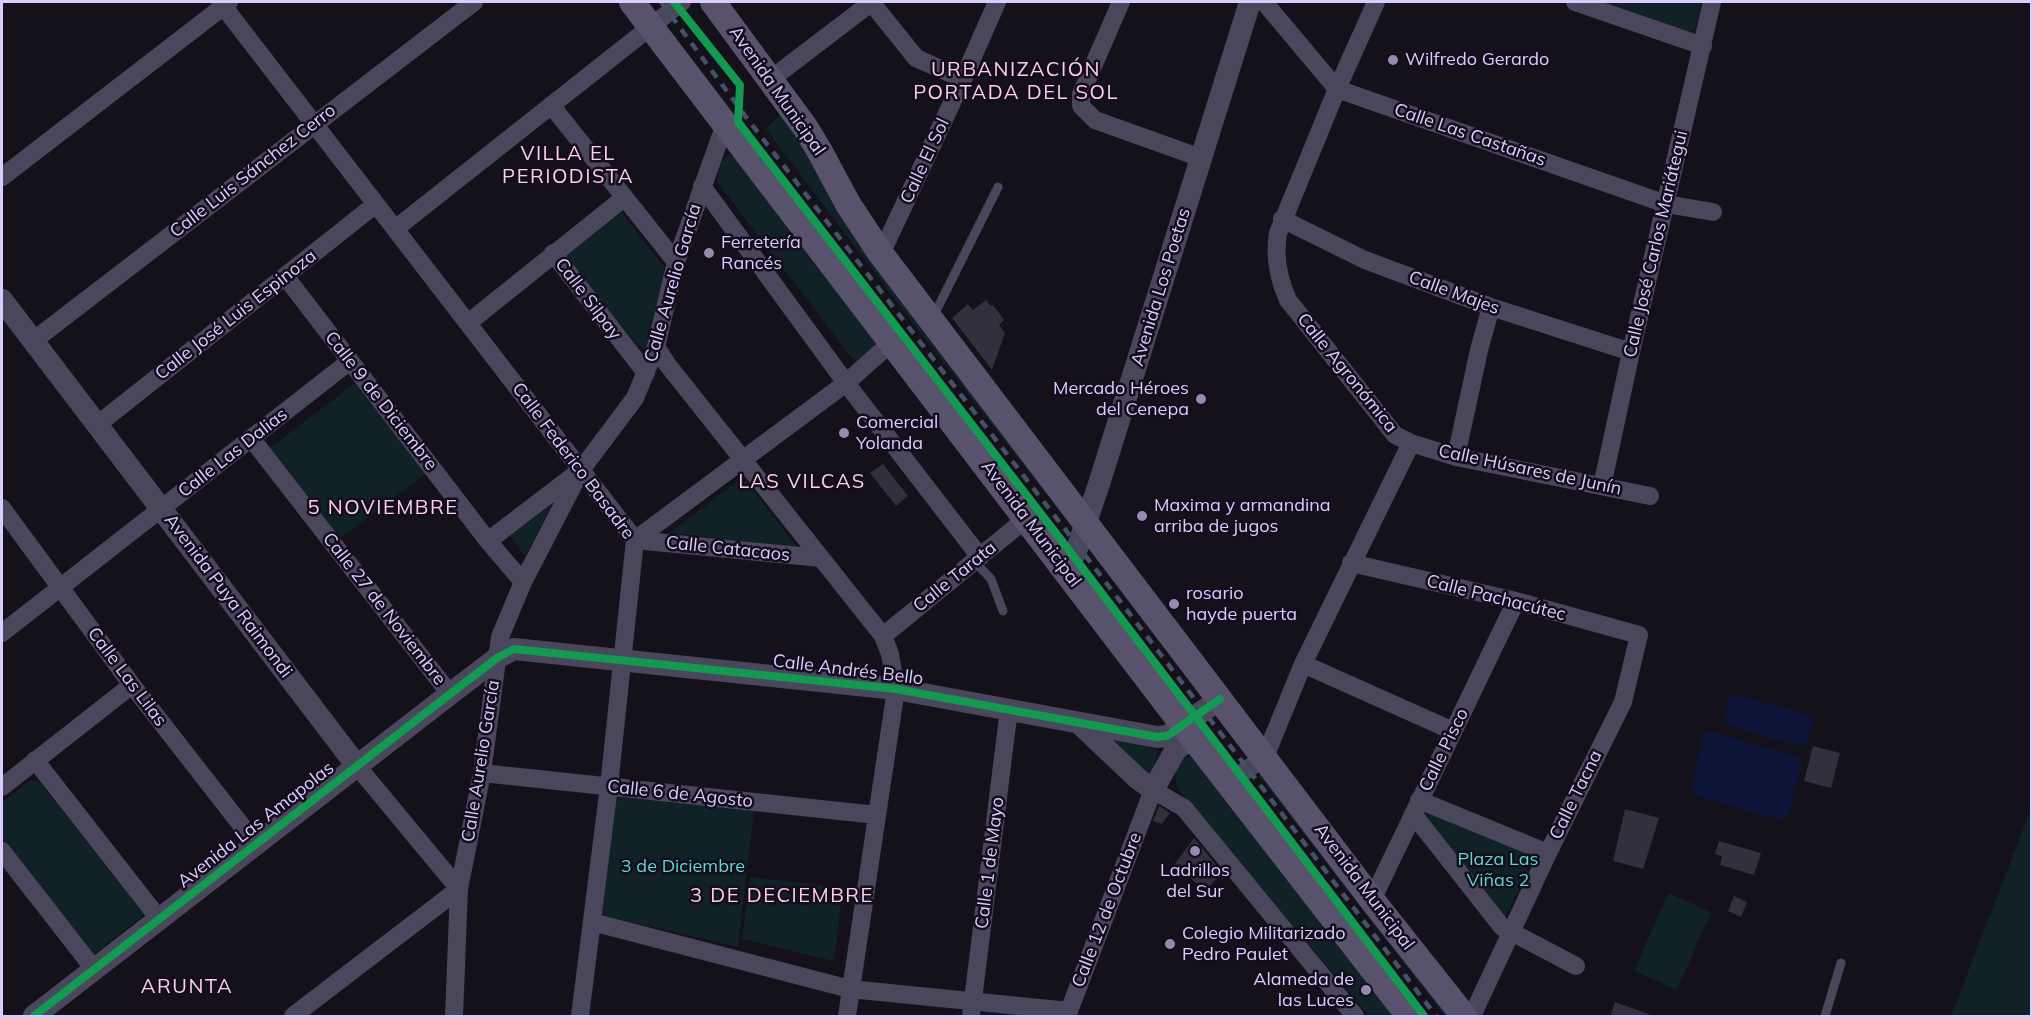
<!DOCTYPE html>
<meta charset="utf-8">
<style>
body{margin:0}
#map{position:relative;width:2033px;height:1018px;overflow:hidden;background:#14111a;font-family:Mulish,sans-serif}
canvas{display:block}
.frame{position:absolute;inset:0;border:3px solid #dacdfd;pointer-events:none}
</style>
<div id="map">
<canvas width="2033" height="1018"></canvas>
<div class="frame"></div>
</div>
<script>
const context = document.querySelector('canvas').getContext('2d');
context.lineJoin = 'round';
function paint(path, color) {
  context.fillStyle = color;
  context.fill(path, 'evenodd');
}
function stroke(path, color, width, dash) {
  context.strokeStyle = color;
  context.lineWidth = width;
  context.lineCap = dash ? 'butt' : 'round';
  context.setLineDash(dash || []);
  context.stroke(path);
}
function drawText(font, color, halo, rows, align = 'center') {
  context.font = font + ' Mulish,sans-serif';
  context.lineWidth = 5;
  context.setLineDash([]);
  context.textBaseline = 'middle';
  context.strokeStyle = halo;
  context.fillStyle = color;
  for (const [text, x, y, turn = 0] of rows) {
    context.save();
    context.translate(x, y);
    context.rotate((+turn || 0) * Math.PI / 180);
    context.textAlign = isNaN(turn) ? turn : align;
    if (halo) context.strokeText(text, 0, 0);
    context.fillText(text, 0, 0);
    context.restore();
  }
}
paint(new Path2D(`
 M1602,2H1702L1696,28L1689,32Z
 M783,111L818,171L830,198L1072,518L1069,523L915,326L766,129Z
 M728,155L737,158L878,341L876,346L857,361L852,358L717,182L719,165Z
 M622,213L669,273L646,351L637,344L564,257Z
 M358,381L429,471L341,538L270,448Z
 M743,477L797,547L669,533Z
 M553,504L525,556L510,536Z
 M1109,737L1155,749L1158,753L1151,772L1147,775Z
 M1186,757L1198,758L1400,1016H1369L1177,788C1174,775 1175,765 1186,757Z
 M1265,770L1454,1016H1445L1259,776Z
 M31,780L39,781L144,915L94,954L2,838V802Z
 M613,797L754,808L738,947L605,916L602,911Z
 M1424,809L1535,856L1503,922L1419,815Z
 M2031,809V1016H1951Z
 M750,877L843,888L834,961L742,939Z
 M1668,893L1711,912L1677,990L1634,971Z`), '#112226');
paint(new Path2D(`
 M1736,694L1811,716L1814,721L1806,743L1801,747L1727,725L1723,720L1729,698Z
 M1711,731L1797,757L1802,763L1789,814L1779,820L1697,796L1691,789L1703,734Z`), '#0c1437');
paint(new Path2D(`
 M986,300L991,306L993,305L1004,320L999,325L1005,333L992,370L952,318L968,304L973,310Z
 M883,464L908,496L896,506L870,473Z
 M1813,746L1840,753L1831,788L1804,781Z
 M1159,806L1170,813L1162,824L1153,821Z
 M1625,809L1659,818L1643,869L1613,861Z
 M1194,838L1222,872L1206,891L1174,865Z
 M1719,841L1761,853L1754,875L1720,865L1722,856L1715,854Z
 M1734,896L1747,902L1741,917L1728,911Z
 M1615,1002L1651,1015V1017H1610Z`), '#332f3c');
stroke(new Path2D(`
 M932,319L998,187
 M974,561L991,579L1003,611
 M1825,1016L1841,963`), '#4a465b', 9);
stroke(new Path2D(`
 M220,2L635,540L609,786L580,1016
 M871,2L916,58L963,79
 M1121,2L1081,94V106L1095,120L1201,158
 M1264,2L1337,89L1666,204L1713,212
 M1376,2L1337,89L1278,233C1274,257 1278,278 1288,300L1395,435L1411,443L1456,457L1650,496
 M1575,2L1703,46
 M771,79L872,2
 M551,105L676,262
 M2,177L229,2
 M702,186L846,383L980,557
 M1282,219L1365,260L1491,307L1631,352
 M395,229L682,2
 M553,253L646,373
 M881,254L963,79L997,2
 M285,276L488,541L523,582
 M468,323L624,198
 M33,341L474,2
 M656,347L667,364L883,636L890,654L896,689L847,1016
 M97,425L376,204
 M251,438L450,694
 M1456,457L1479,350L1491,307
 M1602,486L1631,352L1712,2
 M2,508L132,685L256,844
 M635,540L846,383L893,341
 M635,540L821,558
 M488,541L577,473
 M1351,563L1516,601L1639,635L1623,702L1548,853L1472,1016
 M2,633L350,361
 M883,636L1027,518
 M1303,664L1453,731
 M35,760L160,920
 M357,766L459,889
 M482,773L877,815
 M1229,782L1265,757L1303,664L1411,443
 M2,787L132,685
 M1419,800L1548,853
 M1413,814L1502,927L1576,966
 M2,851L94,969
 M1372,900L1516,601
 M592,922L850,989L1069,1011L1153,790L1184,808L1355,1016
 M293,1016L459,889
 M454,1016L459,889L482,773L500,637L523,582L581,470L635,398L656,347L676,262L725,124
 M971,1016L1009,709`), '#4a465b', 18);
stroke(new Path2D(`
 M2,300L357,766
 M1067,571L1078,546L1099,484L1250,2
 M1079,723L1137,778L1153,790L1175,751L1183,744L1197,742
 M34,1016L450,694L497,658L514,649L896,689L1157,737L1167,736L1220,699`), '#4a465b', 22);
stroke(new Path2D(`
 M632,2L1167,704L1409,1016
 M713,2L805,127L819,150L848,204L881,254L1372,900L1464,1016`), '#58526d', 26);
stroke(new Path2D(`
 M661,2L746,117L1078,546L1436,1016`), '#445265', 4.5, [9, 8]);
stroke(new Path2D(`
 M674,2L740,85L738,122L1062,541L1424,1016
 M34,1016L450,694L497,658L514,649L896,689L1157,737L1167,736L1220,699`), '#139951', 8);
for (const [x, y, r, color] of [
 [1393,60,6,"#958bae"],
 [709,253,6,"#958bae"],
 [1201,399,6,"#958bae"],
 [844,433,6,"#958bae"],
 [1142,516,6,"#958bae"],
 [1174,604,6,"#958bae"],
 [1195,851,6,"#958bae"],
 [1170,944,6,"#958bae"],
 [1366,990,6,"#958bae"]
]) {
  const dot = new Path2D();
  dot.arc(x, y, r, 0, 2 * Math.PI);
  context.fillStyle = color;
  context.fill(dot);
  stroke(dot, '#130d1e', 2);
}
drawText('18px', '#dacdfd', '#130d1e', [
 ["Wilfredo Gerardo",1405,60],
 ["Ferretería",721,243],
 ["Rancés",721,264],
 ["Mercado Héroes",1189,389,"right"],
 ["del Cenepa",1189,410,"right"],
 ["Comercial",856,423],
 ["Yolanda",856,444],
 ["Maxima y armandina",1154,506],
 ["arriba de jugos",1154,527],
 ["rosario",1186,594],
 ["hayde puerta",1186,615],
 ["Ladrillos",1195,871,"center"],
 ["del Sur",1195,892,"center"],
 ["Colegio Militarizado",1182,934],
 ["Pedro Paulet",1182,955],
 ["Alameda de",1354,980,"right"],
 ["las Luces",1354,1001,"right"]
], 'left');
drawText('18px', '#dacdfd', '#130d1e', [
 ["Avenida Municipal",777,91,55],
 ["Calle Las Castañas",1470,135,19],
 ["Calle El Sol",925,161,-65],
 ["Calle Luis Sánchez Cerro",253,171,-38],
 ["Calle José Carlos Mariátegui",1656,244,-77],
 ["Calle Aurelio García",673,283,-74],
 ["Avenida Los Poetas",1161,287,-73],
 ["Calle Majes",1454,293,20],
 ["Calle Silpay",588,299,53],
 ["Calle José Luis Espinoza",236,315,-38],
 ["Calle Agronómica",1347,373,51],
 ["Calle 9 de Diciembre",381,401,52],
 ["Calle Las Dalias",233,453,-38],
 ["Calle Federico Basadre",573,461,53],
 ["Calle Húsares de Junín",1530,470,12],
 ["Avenida Municipal",1031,524,53],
 ["Calle Catacaos",728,549,6],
 ["Calle Tarata",955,577,-39],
 ["Avenida Puya Raimondi",228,596,53],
 ["Calle Pachacútec",1496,598,14],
 ["Calle 27 de Noviembre",384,609,52],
 ["Calle Andrés Bello",848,670,7],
 ["Calle Las Lilas",127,677,53],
 ["Calle Pisco",1444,750,-64],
 ["Calle Aurelio García",481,761,-81],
 ["Calle 6 de Agosto",680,794,6],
 ["Calle Tacna",1576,795,-64],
 ["Avenida Las Amapolas",256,825,-38],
 ["Calle 1 de Mayo",990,863,-83],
 ["Avenida Municipal",1364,887,53],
 ["Calle 12 de Octubre",1107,910,-69]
]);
drawText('18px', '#5dd9ce', '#130d1e', [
 ["Plaza Las",1498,860],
 ["Viñas 2",1498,881],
 ["3 de Diciembre",683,867]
]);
context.letterSpacing = '1.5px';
drawText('20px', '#fdcfe4', '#130d1e', [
 ["URBANIZACIÓN",1016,70],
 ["PORTADA DEL SOL",1016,93],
 ["VILLA EL",568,154],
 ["PERIODISTA",568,177],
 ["LAS VILCAS",802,482],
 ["5 NOVIEMBRE",383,508],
 ["3 DE DECIEMBRE",782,896],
 ["ARUNTA",187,987]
]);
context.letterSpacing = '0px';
</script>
